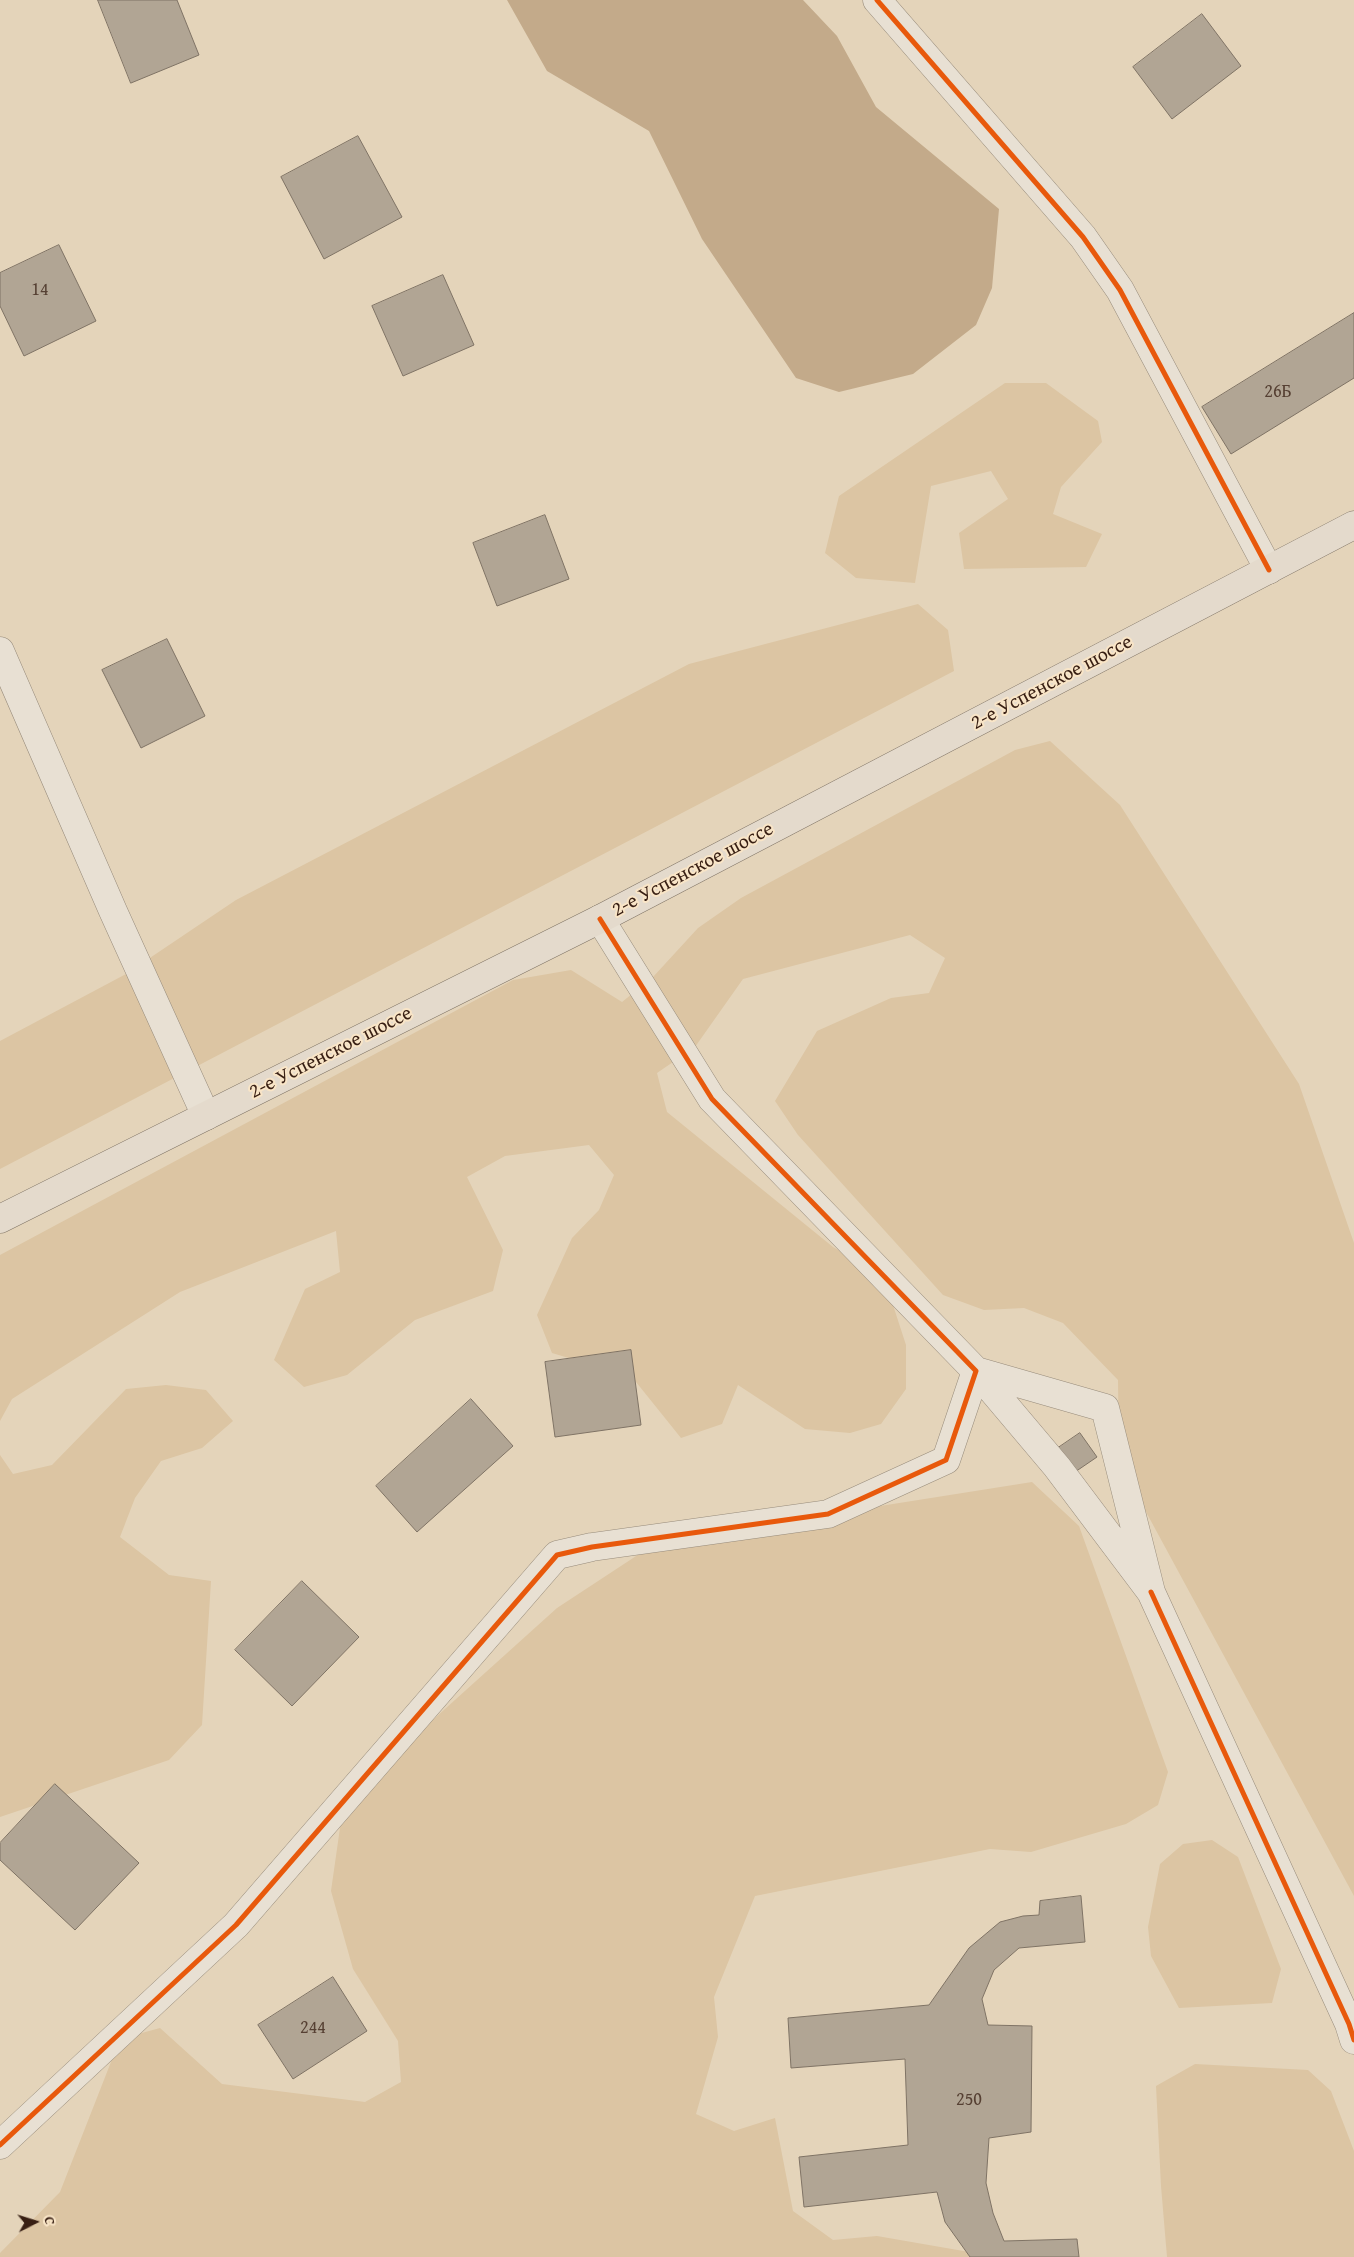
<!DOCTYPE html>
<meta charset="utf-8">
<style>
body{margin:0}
#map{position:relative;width:1354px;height:2257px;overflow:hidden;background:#e4d4ba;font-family:"Gentium Book Plus",serif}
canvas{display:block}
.north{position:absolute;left:10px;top:2197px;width:50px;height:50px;-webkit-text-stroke:4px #f9e5c7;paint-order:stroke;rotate:85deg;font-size:14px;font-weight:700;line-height:20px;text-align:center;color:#381f13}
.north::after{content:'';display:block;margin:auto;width:18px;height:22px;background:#381f13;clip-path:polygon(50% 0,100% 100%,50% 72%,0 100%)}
</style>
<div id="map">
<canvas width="1354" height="2257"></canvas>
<div class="north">С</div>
</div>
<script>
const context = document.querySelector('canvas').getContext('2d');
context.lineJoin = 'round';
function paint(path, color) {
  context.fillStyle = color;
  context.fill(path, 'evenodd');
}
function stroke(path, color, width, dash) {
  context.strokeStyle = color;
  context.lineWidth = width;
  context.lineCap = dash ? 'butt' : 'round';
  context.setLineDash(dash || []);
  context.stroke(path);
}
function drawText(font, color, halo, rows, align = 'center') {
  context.font = font + ' "Gentium Book Plus",serif';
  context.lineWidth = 4;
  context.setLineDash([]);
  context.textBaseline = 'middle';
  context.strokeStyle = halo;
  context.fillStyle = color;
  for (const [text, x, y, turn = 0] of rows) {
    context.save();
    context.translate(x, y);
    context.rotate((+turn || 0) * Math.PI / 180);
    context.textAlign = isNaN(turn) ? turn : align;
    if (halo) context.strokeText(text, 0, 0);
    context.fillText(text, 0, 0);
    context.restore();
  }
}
paint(new Path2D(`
 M1005,383H1046L1098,421L1102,442L1061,487L1053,514L1102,534L1086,567L964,569L959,533L1008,499L991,471L931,486L915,583L856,578L825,553L839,496Z
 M918,604L948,630L954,671L0,1169V1041L126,974L236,900L689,664Z
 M1050,741L1120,805L1299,1084L1354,1243V1896L1119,1462L1118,1380L1063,1323L1024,1308L984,1310L943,1295L798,1135L775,1101L817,1031L891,998L929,993L945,958L910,935L743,979L695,1047L657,1073L667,1112L833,1247L869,1268L892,1302L906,1345V1389L881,1424L850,1433L805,1429L738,1385L722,1424L681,1438L632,1377L552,1353L537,1315L572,1238L599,1210L614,1175L589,1145L505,1156L467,1177L503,1250L493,1291L415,1320L347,1375L304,1387L274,1360L305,1289L340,1272L336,1231L180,1292L12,1399L0,1421V1255L513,980L571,970L622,1002L653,977L698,928L741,898L1015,750Z
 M166,1385L206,1390L233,1421L202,1448L161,1461L135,1498L120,1537L169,1575L211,1581L202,1725L169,1760L0,1817V1455L13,1474L52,1465L126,1389Z
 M1032,1482L1079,1526L1168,1772L1158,1805L1126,1824L1031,1852L990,1849L755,1896L714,1997L718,2037L696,2114L734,2131L775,2118L793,2211L833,2240L877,2236L998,2257H0V2253L60,2192L120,2039L160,2028L222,2084L365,2102L401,2082L398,2041L353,1969L331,1891L344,1800L557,1608L659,1541Z
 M1212,1840L1238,1857L1281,1969L1272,2003L1179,2008L1151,1956L1148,1927L1160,1864L1183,1844Z
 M1195,2064L1308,2070L1331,2091L1354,2151V2257H1167L1161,2186L1156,2086Z`), '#dcc5a3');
paint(new Path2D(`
 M507,0H803L837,36L876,107L999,209L992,288L976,325L913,374L839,392L796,378L702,239L649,131L547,71Z`), '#c3aa8a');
const building = new Path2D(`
 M98,0H177L199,55L131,83Z
 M1202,14L1241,66L1172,119L1133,67Z
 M358,136L402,217L324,259L281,177Z
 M59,245L96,321L24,356L0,306V273Z
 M443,275L474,345L403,376L372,306Z
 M1354,313V378L1231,454L1202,407Z
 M545,515L569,579L497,606L473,543Z
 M167,639L205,716L141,748L102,670Z
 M631,1350L641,1425L555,1437L545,1362Z
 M471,1399L513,1446L417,1532L376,1486Z
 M1080,1433L1097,1457L1075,1472L1058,1448Z
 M302,1581L359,1637L292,1706L235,1650Z
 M55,1784L139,1863L75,1930L0,1860V1843Z
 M1081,1896L1085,1942L1019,1948L994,1970L982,1999L988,2025L1032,2026L1031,2132L989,2138L986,2183L993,2213L1004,2241L1077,2239L1079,2257H970L945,2222L937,2192L804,2207L799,2157L908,2145L905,2059L791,2068L788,2018L929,2005L969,1948L1000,1922L1023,1916L1039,1915L1040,1901Z
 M333,1977L367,2031L293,2079L258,2025Z`);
paint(building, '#b1a594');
stroke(building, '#7f7365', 1);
const minor = new Path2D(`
 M877,0L1083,237L1120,290L1269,570
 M0,651L113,911L206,1116
 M976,1371L1105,1408L1151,1592L1057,1467Z
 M1151,1592L1349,2024L1354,2040
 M0,2145L236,1925L557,1555L592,1547L828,1514L946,1460L976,1371L712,1099L600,919`);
const major = new Path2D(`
 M0,1219L600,919L1354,525`);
stroke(minor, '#978b7b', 29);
stroke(major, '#7f7365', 29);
stroke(minor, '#e8e0d3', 28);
stroke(major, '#e4dacc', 28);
stroke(new Path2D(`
 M877,0L1083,237L1120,290L1269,570
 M1151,1592L1349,2024L1354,2040
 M0,2145L236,1925L557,1555L592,1547L828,1514L946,1460L976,1371L712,1099L600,919`), '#e8590c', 5);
drawText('18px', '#564033', null, [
 ["14",40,290],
 ["26Б",1278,392],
 ["244",313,2028],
 ["250",969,2100]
]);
drawText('20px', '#381f13', '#f9e5c7', [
 ["2-е Успенское шоссе",1052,683,-28],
 ["2-е Успенское шоссе",693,870,-28],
 ["2-е Успенское шоссе",331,1053,-27]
]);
</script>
